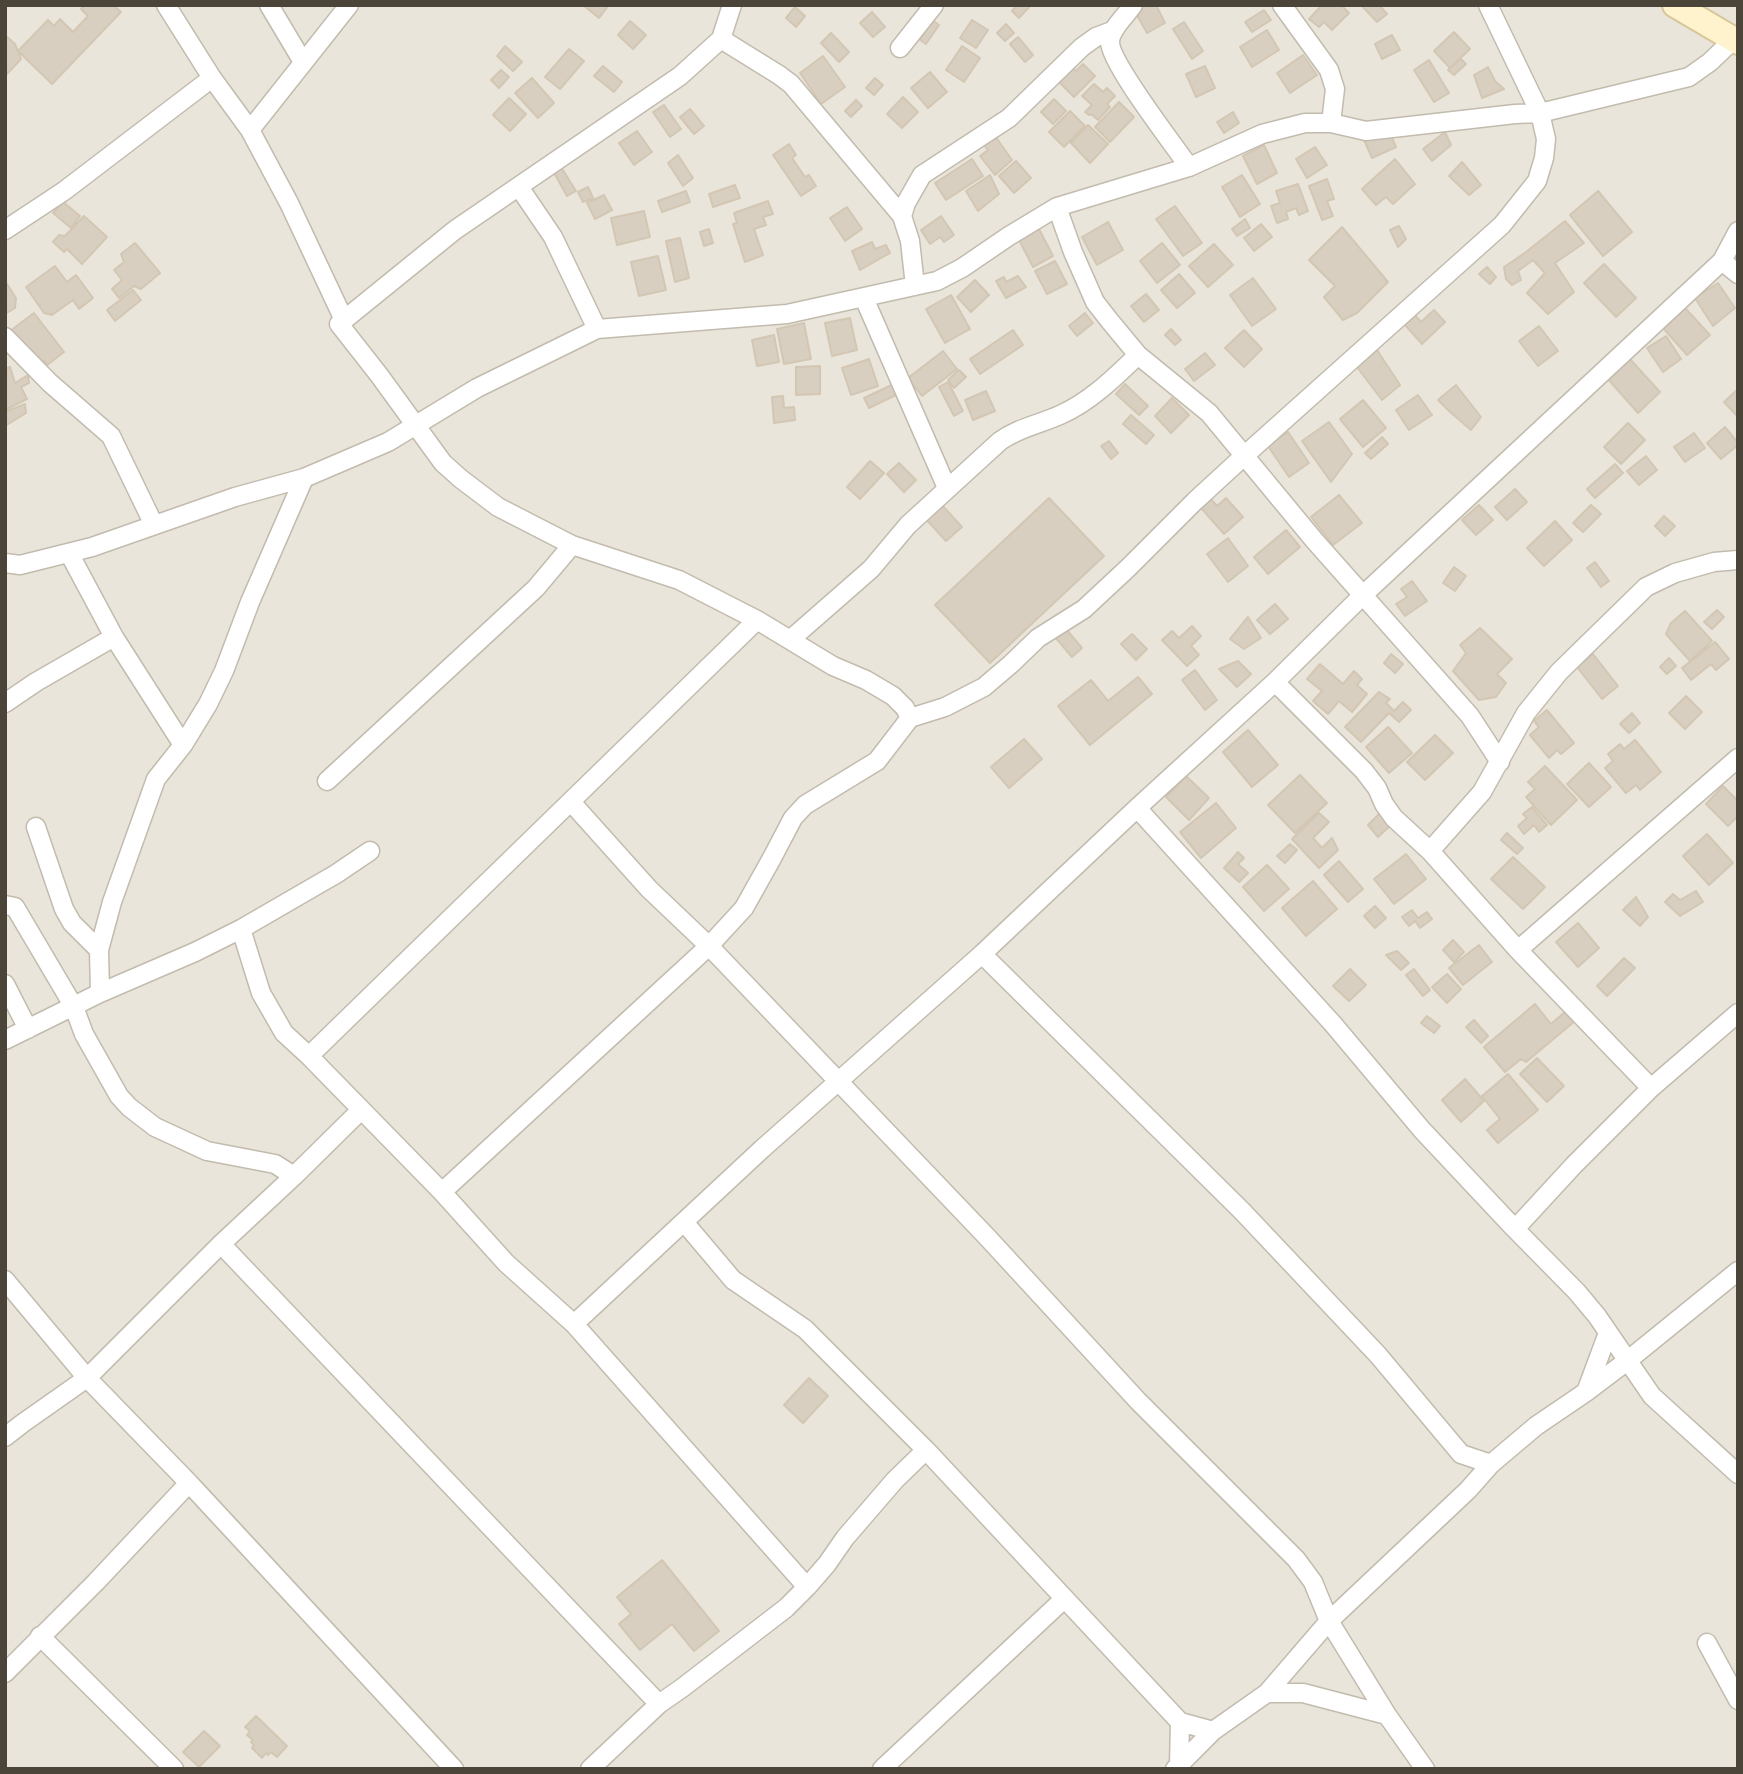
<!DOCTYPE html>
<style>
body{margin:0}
#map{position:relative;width:1743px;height:1774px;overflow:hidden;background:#f6f3ec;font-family:"Public Sans",sans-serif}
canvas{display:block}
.frame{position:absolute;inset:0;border:7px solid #4b4439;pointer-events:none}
</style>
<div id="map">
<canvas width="1743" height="1774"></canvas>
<div class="frame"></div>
</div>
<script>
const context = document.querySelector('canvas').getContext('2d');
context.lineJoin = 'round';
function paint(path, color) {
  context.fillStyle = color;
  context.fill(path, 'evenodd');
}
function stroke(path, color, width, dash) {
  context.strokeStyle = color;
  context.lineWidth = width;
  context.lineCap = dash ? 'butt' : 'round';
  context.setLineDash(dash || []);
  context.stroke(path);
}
paint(new Path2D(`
 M5,5H1738V1769H5Z`), '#eae5da');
const building = new Path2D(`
 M85,5H113L121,12L52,84L18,51L48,20L54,26L60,19L73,32L88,16L81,9Z
 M583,5H609L599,18Z
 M1017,5H1031L1019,18L1012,11Z
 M1137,5H1156L1165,23L1147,33L1133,8Z
 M1322,5H1341L1349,13L1332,30L1324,22L1319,27L1309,19Z
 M1361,5H1379L1387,14L1377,22Z
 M795,7L805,16L796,27L786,18Z
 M1264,10L1271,20L1252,32L1245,22Z
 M872,12L885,27L873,37L860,23Z
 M929,18L939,25L926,44L916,37Z
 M972,20L988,30L976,48L960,38Z
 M630,21L646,35L633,49L618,35Z
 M1184,22L1203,51L1192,59L1173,29Z
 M1006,24L1014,33L1005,41L997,33Z
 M1267,30L1279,50L1252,67L1240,47Z
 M1454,32L1470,49L1450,68L1434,51Z
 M831,33L849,52L839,62L821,43Z
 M5,35L15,44L21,59L5,76Z
 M1392,35L1400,50L1382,59L1375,44Z
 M1018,37L1033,55L1025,62L1010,44Z
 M505,46L522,62L513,71L497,56Z
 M962,46L980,58L964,82L946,70Z
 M569,49L584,61L560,89L545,77Z
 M1303,55L1317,75L1290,93L1277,73Z
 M823,56L845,87L821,104L800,73Z
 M1461,59L1466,64L1454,75L1448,70Z
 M1429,60L1449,93L1434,102L1414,70Z
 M1069,64L1076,71L1083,64L1095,76L1074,97L1055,78Z
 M603,66L622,82L614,92L594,76Z
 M1205,66L1215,88L1196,97L1186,74Z
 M1488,67L1495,81L1504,89L1482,98L1474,75Z
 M501,70L509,77L499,88L491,80Z
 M930,72L947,92L928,108L911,88Z
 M532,78L554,103L538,118L515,93Z
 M875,78L883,85L874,95L866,88Z
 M1094,84L1103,92L1107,88L1115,96L1107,104L1110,107L1098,120L1091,114L1089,115L1085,112L1092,105L1082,96Z
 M903,97L918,112L902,128L887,114Z
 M509,98L526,114L510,131L493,115Z
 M1054,99L1066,111L1053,124L1041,112Z
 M856,100L862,106L851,117L845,111Z
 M1119,102L1134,117L1110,142L1095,127Z
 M664,105L681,129L670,137L653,112Z
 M690,109L704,126L694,134L680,117Z
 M1070,111L1085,126L1064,147L1049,132Z
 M1233,112L1239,123L1224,133L1217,122Z
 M1088,125L1108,144L1090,163L1071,143Z
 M1388,129L1396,147L1372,158L1364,140Z
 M637,131L652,152L634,165L619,143Z
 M1445,132L1451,145L1432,161L1423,149Z
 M995,136L1012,160L995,175L980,156L988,150L984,145Z
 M789,144L796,155L792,158L805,177L809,175L816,186L801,196L773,155Z
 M1264,145L1277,173L1257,184L1243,156Z
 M1315,147L1327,165L1307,178L1296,159Z
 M678,155L693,178L683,186L668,163Z
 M972,159L983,176L946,200L935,183Z
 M1395,159L1415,184L1393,204L1386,197L1376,205L1362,189Z
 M1016,161L1031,178L1014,193L999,176Z
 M1462,162L1481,185L1469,195L1449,176Z
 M561,167L576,191L567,196L553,171Z
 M990,175L999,194L978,211L966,191Z
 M1242,175L1260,204L1240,217L1222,187Z
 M1327,179L1334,199L1327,201L1333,216L1322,220L1309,186Z
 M1298,184L1308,211L1299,215L1296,208L1286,212L1288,219L1277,223L1271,206L1280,203L1276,191Z
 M735,185L740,198L713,207L709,194Z
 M588,187L593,198L583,202L578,192Z
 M686,191L690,202L662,212L658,201Z
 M1598,191L1632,232L1603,256L1570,215Z
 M604,195L612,210L595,219L587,203Z
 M768,201L773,214L763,217L766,225L754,229L763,255L745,262L733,224L737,223L734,213Z
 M63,202L80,216L71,228L53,213Z
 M1175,206L1202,243L1183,256L1156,219Z
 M847,207L862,229L845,241L830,218Z
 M644,211L650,237L617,245L611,218Z
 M84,216L107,237L82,264L67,249L64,252L53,242L59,235L65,236Z
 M941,216L954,235L944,242L940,237L930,244L921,230Z
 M1245,219L1250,228L1237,236L1232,229Z
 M1565,221L1584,243L1555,263L1574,292L1548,314L1527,293L1545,273L1533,260L1518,271L1521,280L1512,285L1506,279L1504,267L1526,252Z
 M1108,222L1123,250L1097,265L1082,237Z
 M1261,224L1272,237L1254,251L1244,238Z
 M1399,226L1406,239L1398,247L1390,230Z
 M1342,227L1388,282L1357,313L1343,320L1324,297L1335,286L1309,260Z
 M709,229L713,243L704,246L700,232Z
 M1039,229L1053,256L1033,267L1019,240Z
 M680,238L689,278L675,282L666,241Z
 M872,242L875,249L886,245L890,253L860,270L852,251Z
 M135,243L160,273L141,289L134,286L119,298L112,289L122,280L114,270L124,262L121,254Z
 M1162,243L1180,265L1157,283L1140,261Z
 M1214,244L1233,265L1208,287L1189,266Z
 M658,256L666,290L639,296L631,262Z
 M1055,261L1067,284L1047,294L1035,271Z
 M1604,264L1636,298L1616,317L1584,283Z
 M55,266L67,282L76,275L93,298L79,309L73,300L52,315L44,313L26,287Z
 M1487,267L1496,277L1490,284L1479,274Z
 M1179,274L1195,293L1177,308L1161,290Z
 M1018,276L1026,287L1006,298L996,281L1004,277L1006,282Z
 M1253,278L1276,309L1252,326L1230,295Z
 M975,280L989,295L971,312L957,297Z
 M1718,283L1735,308L1713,326L1695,298Z
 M7,284L16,298L15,308L5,314V285Z
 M133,290L141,300L115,321L107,310Z
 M1146,294L1159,310L1144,322L1131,306Z
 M951,295L970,329L945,343L926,309Z
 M1685,308L1710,335L1687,355L1663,328Z
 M1434,310L1445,322L1422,344L1398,317L1413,313L1421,322Z
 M34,313L64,352L47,365L44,361L37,366L10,331Z
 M1085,313L1093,323L1077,336L1069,326Z
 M850,318L857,350L832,356L825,323Z
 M804,323L811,359L784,364L777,329Z
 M1539,326L1558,351L1538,366L1519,341Z
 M1171,329L1181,340L1175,345L1165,335Z
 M1013,330L1023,345L980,374L970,359Z
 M1244,330L1262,349L1244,367L1225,348Z
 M774,335L779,362L757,366L752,340Z
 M1666,336L1681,359L1663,372L1647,348Z
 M1377,350L1400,385L1382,400L1357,367Z
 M943,351L957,369L922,396L908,378Z
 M1205,353L1215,365L1194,381L1185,369Z
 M1629,358L1660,392L1638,413L1607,378Z
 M869,359L878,386L851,395L842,368Z
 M820,366V394L796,395V367Z
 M10,367L15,383L28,375L29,383L21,387L27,399L5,410V369Z
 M959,370L966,377L954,388L948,380Z
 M948,382L963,411L954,416L939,387Z
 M894,384L898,394L869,408L864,398Z
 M1125,384L1148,406L1139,415L1116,394Z
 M1456,385L1481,417L1471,430L1449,411L1438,400Z
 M1738,389V417L1724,402Z
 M986,391L995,411L973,420L965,400Z
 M1418,395L1432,415L1409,430L1396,410Z
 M783,396L784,408L794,407L795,420L774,423L772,397Z
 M1172,398L1189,415L1171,433L1155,416Z
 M1363,400L1386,428L1363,447L1340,419Z
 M25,404L26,413L5,426V412Z
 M1131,415L1154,435L1146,444L1123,424Z
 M1329,422L1352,454L1331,482L1302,441Z
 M1628,423L1645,440L1621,464L1604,447Z
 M1725,427L1738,443V445L1721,459L1707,443Z
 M1288,432L1309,463L1289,477L1268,446Z
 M1694,433L1705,448L1685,462L1674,447Z
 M1382,437L1388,444L1371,459L1365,453Z
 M1109,441L1118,453L1111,459L1101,446Z
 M1646,456L1657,470L1639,485L1627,471Z
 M870,461L884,473L860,499L847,487Z
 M899,463L916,480L904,492L887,474Z
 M1615,464L1623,473L1595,498L1587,489Z
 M1515,489L1527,502L1507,520L1495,507Z
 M1205,492L1217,506L1226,498L1243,517L1224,534L1195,501Z
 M1339,495L1362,523L1333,545L1311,517Z
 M1049,498L1104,556L990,663L935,605Z
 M940,503L962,527L946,541L924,517Z
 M1479,505L1493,520L1476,535L1462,520Z
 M1591,505L1601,514L1583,532L1573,523Z
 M1664,516L1675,526L1665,536L1655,526Z
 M1555,521L1572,540L1544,566L1527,548Z
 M1286,530L1300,547L1268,574L1254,557Z
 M1228,538L1248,566L1228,582L1207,554Z
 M1595,562L1609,581L1601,587L1587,568Z
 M1454,567L1466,576L1455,591L1443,583Z
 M1412,581L1427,601L1405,616L1396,604L1407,597L1401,589Z
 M1275,604L1288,619L1270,634L1257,620Z
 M1717,610L1724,617L1712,629L1704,622Z
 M1685,611L1712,641L1690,661L1666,634L1671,623Z
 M1248,617L1261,638L1244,649L1230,639Z
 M1192,626L1201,636L1191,646L1199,655L1187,666L1162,640L1172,631L1179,638Z
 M1480,628L1512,659L1497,674L1506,683L1496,697L1479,700L1453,671L1466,653L1460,645Z
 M1066,629L1082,648L1072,657L1055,637Z
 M1132,634L1147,649L1136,660L1121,644Z
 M1715,642L1729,659L1716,670L1711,664L1691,680L1682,668Z
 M1391,654L1403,664L1395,673L1384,663Z
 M1593,654L1618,686L1602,699L1577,667Z
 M1669,658L1676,666L1667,674L1660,667Z
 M1238,661L1251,674L1237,687L1219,669Z
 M1320,664L1343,684L1354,671L1362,679L1357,685L1367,694L1352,712L1339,701L1328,714L1313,701L1322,691L1307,679Z
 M1195,670L1217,700L1205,710L1182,680Z
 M1138,677L1152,694L1090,745L1058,706L1091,680L1108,701Z
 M1379,692L1390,699L1386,703L1394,711L1403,702L1411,710L1399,722L1389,713L1361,742L1345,727Z
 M1686,696L1702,712L1685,729L1669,713Z
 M1547,710L1574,743L1561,754L1557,750L1549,758L1530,735L1539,727L1534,721Z
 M1632,713L1640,723L1629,733L1620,724Z
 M1388,727L1412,753L1389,773L1366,747Z
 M1248,730L1278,765L1252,787L1223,752Z
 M1435,735L1453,753L1425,780L1407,762Z
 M1024,739L1042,759L1009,788L991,767Z
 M1635,740L1661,772L1640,790L1636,785L1626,793L1605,768L1613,761L1608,754L1620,744L1624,749Z
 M1589,763L1611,787L1589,807L1567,784Z
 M1545,766L1577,800L1551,825L1526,797L1535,789L1528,782Z
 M1300,775L1327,803L1295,833L1268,805Z
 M1186,776L1209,798L1189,820L1166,797Z
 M1723,786L1738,801V816L1728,826L1706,804Z
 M1216,803L1236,828L1201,858L1180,832Z
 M1532,807L1547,825L1539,832L1534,825L1524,834L1518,826L1527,818L1523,814Z
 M1319,813L1329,822L1313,838L1322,848L1332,838L1338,850L1319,868L1292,839Z
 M1380,813L1391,825L1378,837L1368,825Z
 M1507,833L1523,848L1517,854L1501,840Z
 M1707,834L1733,863L1709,885L1683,856Z
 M1290,844L1297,850L1285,863L1277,856Z
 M1238,852L1244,858L1238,864L1248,873L1239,882L1224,868Z
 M1406,854L1426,879L1394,904L1374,879Z
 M1513,857L1545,887L1523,909L1491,879Z
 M1339,861L1363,889L1348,902L1324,875Z
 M1267,865L1289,889L1264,911L1243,887Z
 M1313,881L1337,909L1306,936L1282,908Z
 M1696,891L1703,902L1680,916L1665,902L1673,894L1680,900Z
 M1636,897L1648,917L1640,926L1623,910Z
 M1375,906L1386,918L1375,928L1364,916Z
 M1412,910L1418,918L1427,912L1432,919L1420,928L1415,921L1409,926L1402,917Z
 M1578,923L1599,948L1578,967L1556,942Z
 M1453,940L1464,952L1454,962L1443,950Z
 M1479,945L1492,962L1463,985L1449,968Z
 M1397,951L1409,963L1401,970L1386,955Z
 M1624,958L1635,968L1607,996L1597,986Z
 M1350,969L1366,985L1349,1001L1333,986Z
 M1414,969L1430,990L1423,996L1406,975Z
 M1447,974L1461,989L1447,1003L1432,987Z
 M1535,1004L1551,1024L1566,1011L1575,1021L1526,1062L1521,1059L1505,1072L1484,1047Z
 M1427,1016L1440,1026L1434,1033L1421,1023Z
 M1474,1020L1488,1036L1481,1043L1466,1027Z
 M1537,1058L1564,1086L1547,1102L1520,1074Z
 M1508,1074L1538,1110L1498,1143L1487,1130L1500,1119L1482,1096Z
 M1465,1079L1484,1101L1461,1122L1442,1100Z
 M809,1378L828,1396L803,1423L784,1405Z
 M662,1560L719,1631L694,1651L672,1624L640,1650L619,1624L631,1614L617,1597Z
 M256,1716L287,1746L277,1757L271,1752L268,1755L266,1753L262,1758L252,1748L254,1745L251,1742L253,1740L247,1735L250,1731L245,1727Z
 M204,1731L220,1746L199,1767L183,1752Z`);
paint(building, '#d8cfc1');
stroke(building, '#d3c7b4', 2);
const street = new Path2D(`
 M166,5L212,78L250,130L289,203L344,320L339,324L379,375L443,463L461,479L498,507L572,545L679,580L757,620L833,666L866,680L893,696L905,708L910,718
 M269,5L303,62
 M1133,5C1126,16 1110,29 1110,42C1110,63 1174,145 1189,167
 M1282,5L1329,70L1335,89L1331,123
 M721,39L779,75L791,84L902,216L910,241L915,286
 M900,48L934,5
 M250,130L349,5
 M519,187L553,237L597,329
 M1057,207L1073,252L1095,302L1109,320L1138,355L1209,413L1314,540L1470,716L1500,762
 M902,216L906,203L922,175L1009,118L1082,47L1096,37L1112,31
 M5,230L64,191L212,78
 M1722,261L1738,274
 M864,298L947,488
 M339,324L455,230L680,76L721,39L732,5
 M5,337L50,383L111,436L154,525
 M69,553L114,637L183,745
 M5,563L20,565L92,547L235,497L304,478L388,442L477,388L597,329L787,314L937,281L962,268L1009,236L1057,207L1189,167L1262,134L1305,123H1331L1366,131L1515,114L1540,113L1689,77L1710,62L1733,40
 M791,639L871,569L908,525L1000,441C1018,428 1040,424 1060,415C1090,402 1115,377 1138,355
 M1275,682L1364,771L1377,788L1384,804L1394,818L1430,851L1518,950L1651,1088
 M5,703L36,682L114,637
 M327,781L536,588L572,545
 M571,802L649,889L709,946L839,1082L988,1238L1138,1401L1296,1559L1313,1582L1329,1621L1387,1715L1425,1769
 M1137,808L1333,1024L1422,1130L1515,1229L1577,1292L1597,1316L1652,1396L1738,1474
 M36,827L64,909L72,923L99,950
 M1430,851L1482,792L1526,713L1559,672L1646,587L1675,573L1714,562L1738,560
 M5,905L15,907L74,1007L84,1034L119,1096L129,1107L155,1127L207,1151L275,1164L294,1176
 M241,929L261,993L284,1033L309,1056L442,1192L506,1263L574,1324L807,1587
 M1518,950L1738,758
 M982,954L1242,1211L1378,1355L1461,1454L1491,1464
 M5,984L28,1029
 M100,993L99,950L112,902L156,779L183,745L208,704L224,671L250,602L304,478
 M5,1040L100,993L195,952L241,929L336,874L370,851
 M309,1056L757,620
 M442,1192L709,946L744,908L772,858L793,818L805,805L877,761L910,718L945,707L984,687L1011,664L1038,638L1084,609L1128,568L1195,501L1244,456L1502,225L1537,181L1544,158L1546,139L1540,113L1488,5
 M684,1222L733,1280L805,1329L926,1450L1180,1722L1213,1731
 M1515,1229L1574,1165L1651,1088L1738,1013
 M221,1244L659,1704
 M5,1280L87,1378L189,1483L454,1769
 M574,1324L762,1149L982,954L1137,808L1275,682L1363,595L1722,261L1738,231
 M1586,1392L1608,1333
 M5,1437L23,1423L87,1378L221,1244L294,1176L361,1110
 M40,1636L174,1769
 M1707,1643L1738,1700
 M5,1673L96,1582L189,1483
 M1267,1693H1303L1387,1715
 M1179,1765L1180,1722
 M590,1769L659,1704L682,1688L786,1608L807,1587L827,1564L845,1538L895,1480L926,1450
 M882,1769L1064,1599
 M1175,1769L1213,1731L1267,1693L1329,1621L1468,1490L1491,1464L1536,1426L1586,1392L1627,1361L1738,1271`);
const secondary = new Path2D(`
 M1675,5L1738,42`);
stroke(street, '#c2bbae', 21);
stroke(secondary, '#d6c79b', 28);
stroke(street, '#fff', 18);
stroke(secondary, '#fff3cd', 24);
</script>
